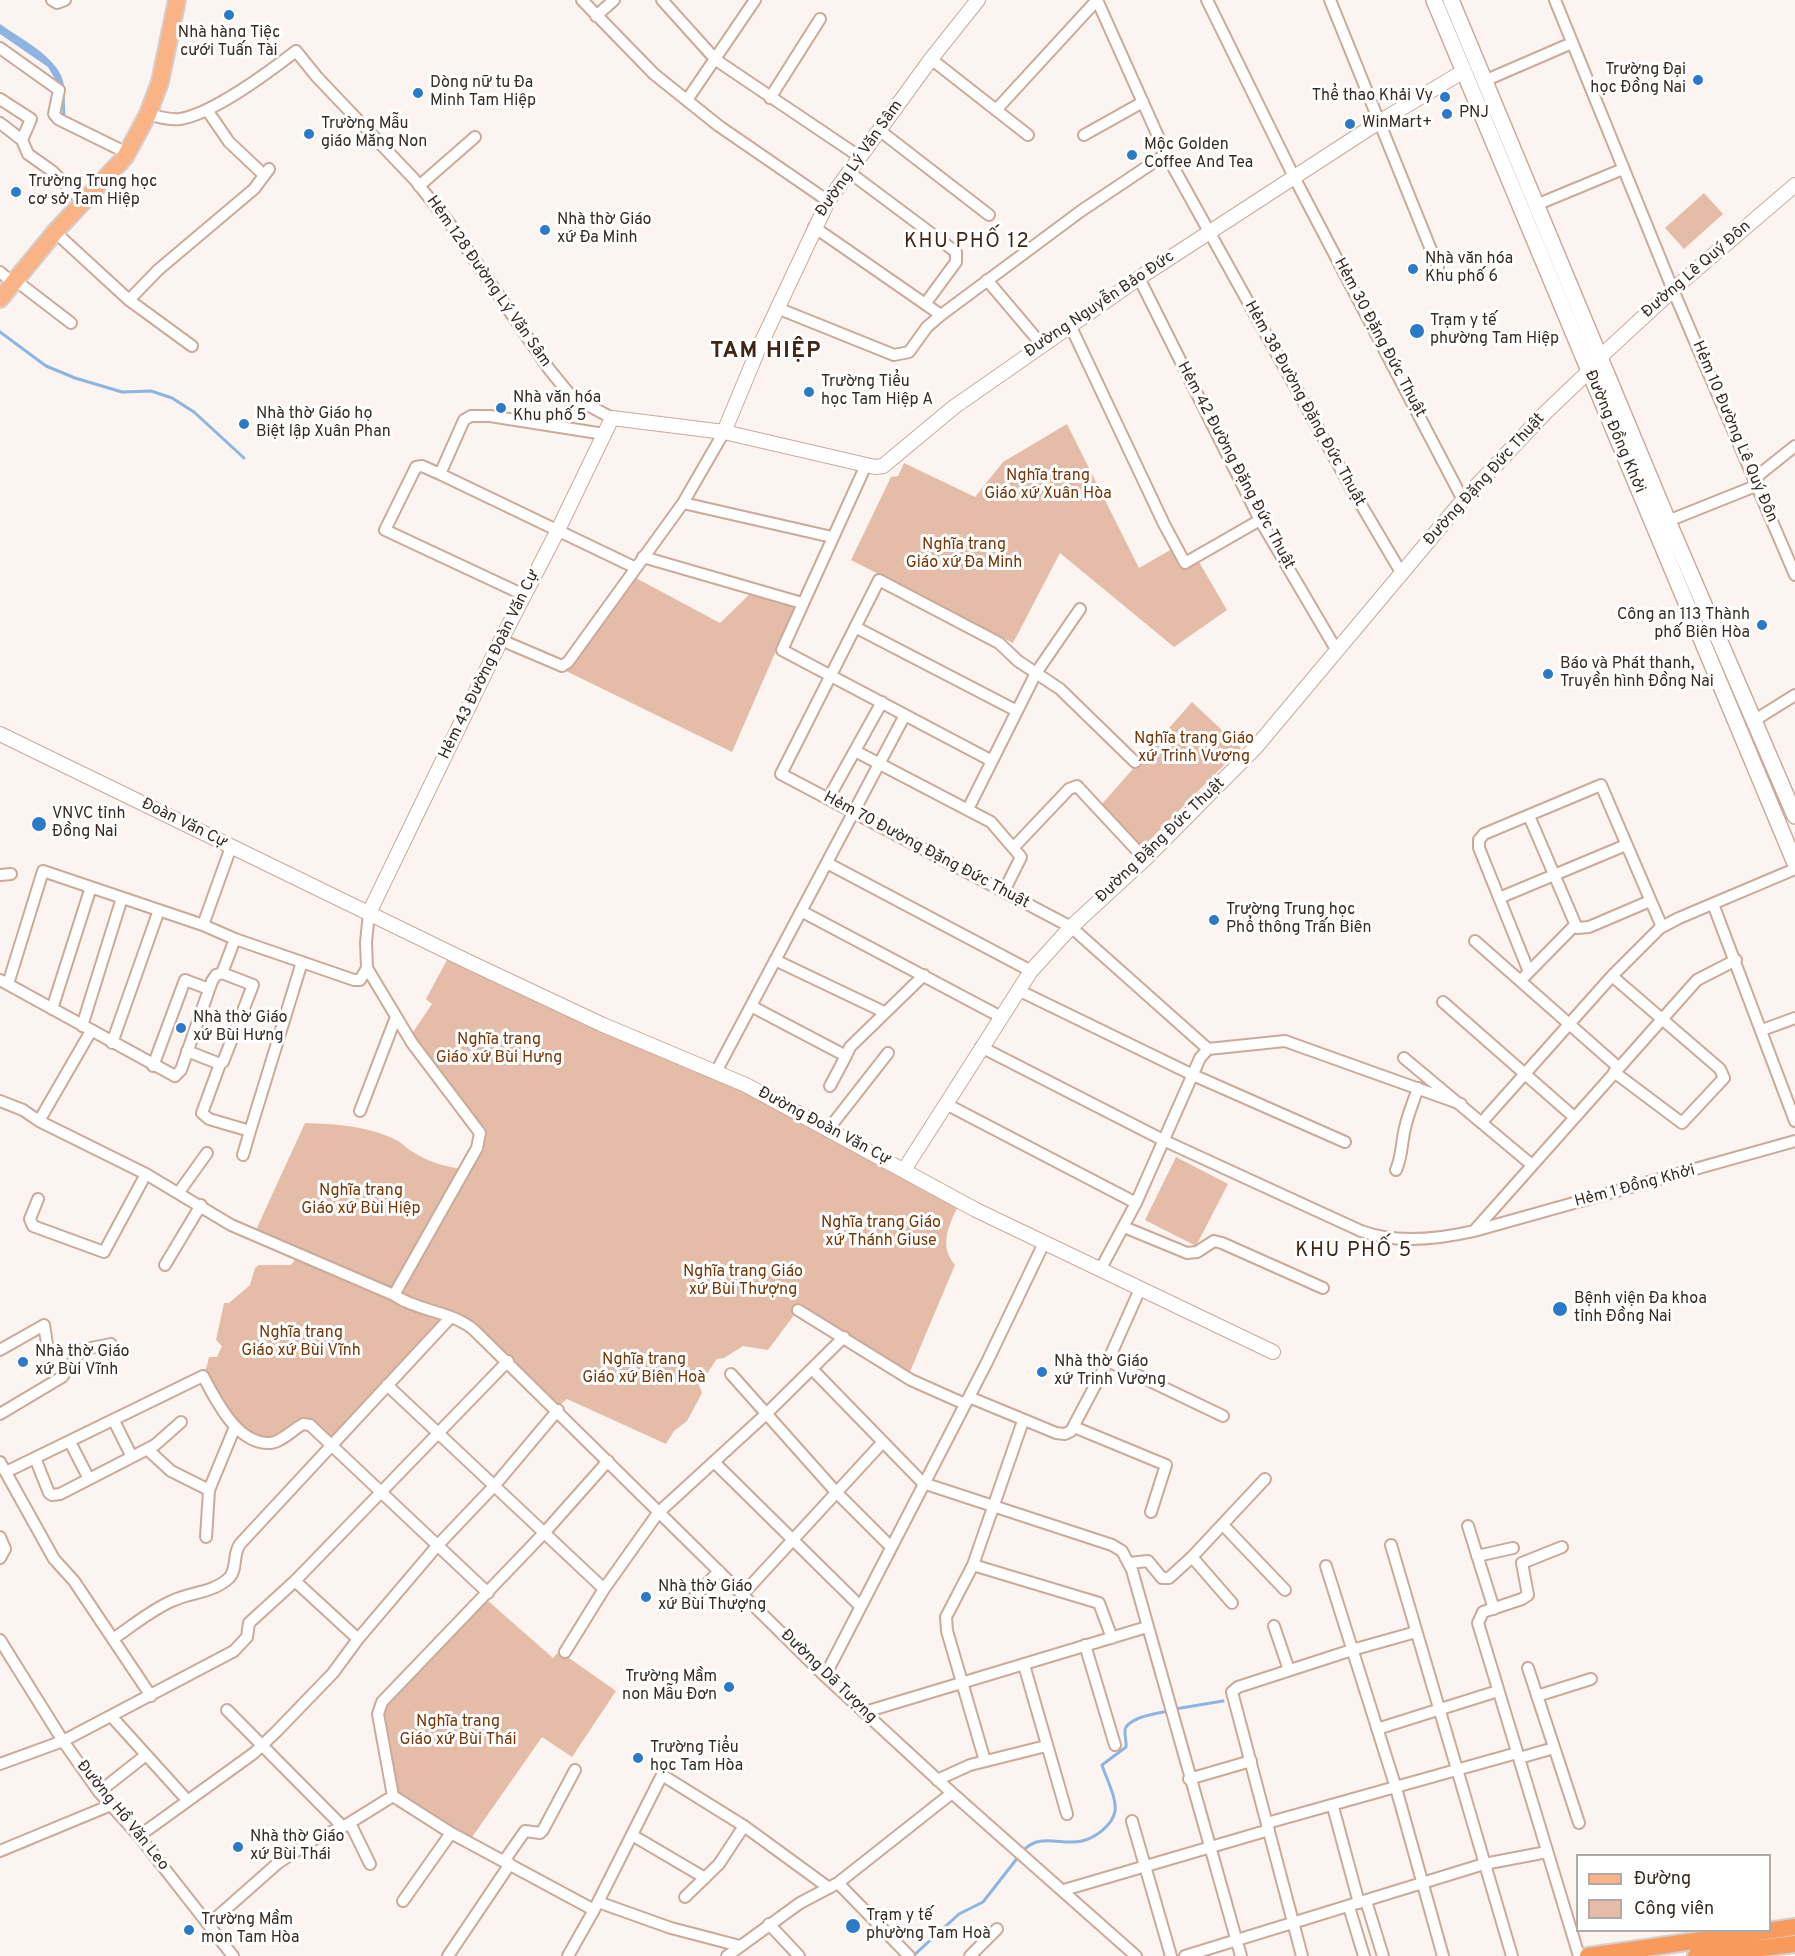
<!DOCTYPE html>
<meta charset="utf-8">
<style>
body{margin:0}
#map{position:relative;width:1795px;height:1956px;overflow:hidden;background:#fbf4f1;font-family:Overpass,sans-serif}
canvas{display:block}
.legend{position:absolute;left:1576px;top:1854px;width:195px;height:78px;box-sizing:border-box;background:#fff;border:2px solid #afaaa7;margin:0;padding:8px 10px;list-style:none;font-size:18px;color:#372b24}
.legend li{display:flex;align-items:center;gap:12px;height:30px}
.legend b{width:30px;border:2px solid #afaaa7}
</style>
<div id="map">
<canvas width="1795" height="1956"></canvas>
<ul class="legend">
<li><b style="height:8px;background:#f9b385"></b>Đường</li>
<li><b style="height:16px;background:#e4bca7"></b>Công viên</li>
</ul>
</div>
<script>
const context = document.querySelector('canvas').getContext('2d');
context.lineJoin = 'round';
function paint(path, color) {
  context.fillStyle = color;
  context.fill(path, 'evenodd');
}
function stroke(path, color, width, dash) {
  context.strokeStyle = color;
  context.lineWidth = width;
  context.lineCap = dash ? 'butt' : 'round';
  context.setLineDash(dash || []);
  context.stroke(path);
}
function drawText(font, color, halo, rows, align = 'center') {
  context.font = font + ' Overpass,sans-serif';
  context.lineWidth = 6;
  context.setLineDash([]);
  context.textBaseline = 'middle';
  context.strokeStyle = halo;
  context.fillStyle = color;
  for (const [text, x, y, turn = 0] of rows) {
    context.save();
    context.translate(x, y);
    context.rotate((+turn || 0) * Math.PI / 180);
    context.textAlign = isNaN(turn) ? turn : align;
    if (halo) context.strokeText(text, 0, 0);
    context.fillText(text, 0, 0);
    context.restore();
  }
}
paint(new Path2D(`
 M1704,193L1723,214L1684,249L1665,228Z
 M1067,424L1139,568L1172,549L1184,569L1199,562L1227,610L1174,647L1060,553L1013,643L851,560L891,477L898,476L904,463L975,497L1003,462Z
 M634,577L720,623L752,592L796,605L732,752L566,671Z
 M1192,702L1241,748L1141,849L1102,804Z
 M448,958L744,1090L958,1206C948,1227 939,1246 955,1265L909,1374L800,1307L768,1350L743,1346L724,1358L717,1359L699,1385L702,1393L687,1421L674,1431L666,1444L567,1399L559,1406L467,1320L399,1294L483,1132L478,1121L446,1085L411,1035L432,1004L426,999Z
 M305,1123C336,1124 370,1126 398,1141C403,1144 407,1149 413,1152C428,1162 444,1166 461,1169L393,1291L255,1232Z
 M1176,1157L1228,1184L1196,1246L1145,1220Z
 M297,1257L444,1319L330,1439L313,1423L270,1440C231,1427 226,1406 205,1373L209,1357H217L222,1346L216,1340L224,1303H229L250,1285L255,1268L259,1265H291Z
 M487,1600L553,1658L559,1651L616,1691L572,1757L542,1737L470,1840L396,1793L382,1709Z`), '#e4bca7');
paint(new Path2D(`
 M0,24C22,40 69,62 64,94L48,67L0,34Z`), '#8eb5e1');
stroke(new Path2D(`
 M63,93L64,118
 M0,332L46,366L75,378L122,392L151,391L172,398L194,412L244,458
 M1175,1709L1223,1701
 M1023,1851C1039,1832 1062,1846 1082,1841C1095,1838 1113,1825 1115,1811C1117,1798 1106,1778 1102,1765L1126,1747C1127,1741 1123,1732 1126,1727C1134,1716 1156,1714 1168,1711
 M913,1956L959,1914L983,1902L1019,1856`), '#8eb5e1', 3);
const minor = new Path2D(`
 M52,0L57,3L65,0
 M582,0L654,74L719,126L828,201
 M662,0L716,60L860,157
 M1097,0L1166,154L1353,491L1402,574
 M1207,0L1294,177L1463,500
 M1330,0L1438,267
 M1555,0L1673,290L1795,575
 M596,16L614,0
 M0,48L59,90L54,114L58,119L127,153
 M931,59L1028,135
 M1484,81L1572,43
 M770,98L820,19
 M0,99L31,119L22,140
 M687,100L755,0
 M207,110L229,142L264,175
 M996,110L1097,0
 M148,114C159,117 168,120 180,119C212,114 269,72 296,51L317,77L414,179L450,224L549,369L571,396L612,418
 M0,123L22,140L28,154L52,171L83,202
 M879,130L989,215
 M1084,135L1143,102
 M849,172L956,252V262L925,304
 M419,186L475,137
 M1536,205L1623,169
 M814,227L941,315L1081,211L1166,154
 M55,232L129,300L192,346
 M0,272L13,283
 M1139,278L1260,520L1337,651
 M15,280L71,323
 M987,280L1042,345
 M129,300L158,270L254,189L269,169
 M777,308L894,355L909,352L927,327L941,315
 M1070,325L1164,524L1185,563L1260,520
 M866,465L782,650L992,761
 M440,474L464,420L471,416H490L604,434
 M1755,478L1795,446
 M683,503L832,537
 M1668,521L1758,485
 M643,557L802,603
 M524,595L385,530L416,467L422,466L440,474L636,568
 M855,627L1017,711
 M501,640L562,666L568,662L683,503L724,432
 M1755,720L1795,695
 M855,751L991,822L1021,857L1004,891
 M1135,762L1060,689L1018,661L999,643L879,580L781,774L1071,927L1208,1049
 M828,799L882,702
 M968,809L1036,673L1080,609
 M1529,816L1577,928L1589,927L1650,901
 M1014,847L1069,789L1077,786L1145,859
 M827,863L1031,971
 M0,875L11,874
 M1499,898L1626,845
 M1713,904L1795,1121
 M801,911L1001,1017
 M369,913L366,942L367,968L412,1043L480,1133L477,1148L394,1295C419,1312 452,1311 474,1330L825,1676L952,1793L1136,1956
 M203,925L231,847
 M1475,941L1618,1067
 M775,960L884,1012
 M1529,972L1479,848V840L1484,834L1601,785L1662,927
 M1525,976L1575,925
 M1612,976L1720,1069L1724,1078L1682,1123L1614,1072
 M0,980L175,1076L181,1070L212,981L216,975L222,973L235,939
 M8,984L43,871L203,925L235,939L354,980H360L367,968
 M1018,990L1193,1075L1345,1142
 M1443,1002L1574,1117
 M751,1006L846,1056L850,1047L924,975
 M52,1009L91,887
 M82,1026L122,898
 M1762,1030L1795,1018
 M112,1043L159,910
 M981,1047L1165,1141L1361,1231C1396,1244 1439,1239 1474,1231L1795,1141
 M187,1051L220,1064L223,1062L253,985L222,973
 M1404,1058L1532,1165
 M220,1064L202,1113L209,1119L250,1131L302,962
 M153,1066L185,980L209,989
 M716,1072L905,715
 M830,1086L846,1056
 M0,1101L23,1110L39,1121L146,1174L231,1225L394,1295
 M946,1104L1136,1203
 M360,1111L396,1017
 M39,1121L91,1031
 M1482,1122L1612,976L1660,928L1679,918L1795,869
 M827,1131L888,1053
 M243,1155L250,1131
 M1396,1170C1403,1154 1401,1141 1406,1124C1409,1112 1414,1100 1418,1088
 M179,1192L207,1153
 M38,1199L30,1219L33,1226L104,1252L146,1174
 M1124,1227L1187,1253L1197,1252L1214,1241L1222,1243L1323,1288
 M1474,1231L1697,980L1736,960
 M165,1265L201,1205
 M1100,1270L1136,1203L1200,1058L1208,1049L1285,1041L1461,1104
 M798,1310L911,1380L965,1404
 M0,1350L44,1325L48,1350
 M1108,1361L1223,1416
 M812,1369L923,1483L1112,1545L1122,1551L1132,1570L1241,1956
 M731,1374L836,1492L890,1546
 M387,1385L604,1589
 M969,1397L1056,1433L1065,1434L1071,1431L1108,1361L1140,1289
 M0,1414L62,1377L81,1350L111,1344
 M1074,1427L1166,1465L1151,1512
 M70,1442L89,1479
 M147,1449L171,1471L209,1490L235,1427
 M132,1457L155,1445L181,1422
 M35,1458L49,1493L52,1495L60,1494L132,1457L114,1421
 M0,1462L54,1559L74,1581L151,1696
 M714,1462L860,1606
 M6,1472L203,1376C216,1400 237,1445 271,1443C281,1442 294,1429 303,1424L310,1425L488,1593
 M1223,1525L1285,1590
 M1468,1526L1494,1609
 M0,1537L5,1549L0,1558
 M206,1537L209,1490
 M1391,1545L1512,1956
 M1562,1547L1522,1563L1528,1595L1522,1599L1483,1612L1478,1623L1579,1956
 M1477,1556L1513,1548
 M1192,1557L1232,1603
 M1129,1563L1148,1561L1162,1578H1169L1192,1557L1265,1479
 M973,1565L1099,1603L1112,1638
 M1326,1566L1396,1788L1443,1956
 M295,1581L358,1639
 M742,1595L882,1443
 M689,1603L719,1571
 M1274,1626L1289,1670
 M113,1639C132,1626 151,1610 172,1601C191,1592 213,1593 229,1578C238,1569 232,1555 240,1544L450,1318
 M0,1640L63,1741L99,1792L139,1836L233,1956
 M1085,1645L1115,1745
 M565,1652L604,1589L658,1513L765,1415L844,1337
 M1024,1665L1067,1814
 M1528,1668L1579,1823
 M825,1676L986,1364L1044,1243
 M1537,1696L1591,1679
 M227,1710L343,1827
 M865,1712L1147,1627
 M112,1717L187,1800
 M1377,1729L1498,1691
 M1519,1758L1554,1748
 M985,1761L947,1631L946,1617L973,1565L1023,1421
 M0,1764L63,1741L234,1651L247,1637L249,1623L295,1581L508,1361
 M1189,1779L1251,1761
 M937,1780L970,1765L1046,1746
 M99,1792L146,1755
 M1333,1807L1359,1903
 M1132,1821L1171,1956
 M350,1823L370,1864
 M1267,1823L1517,1753
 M632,1835L705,1878
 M139,1836L254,1753L276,1732L333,1673L358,1639L437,1546L495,1485L558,1410
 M0,1851L111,1805
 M504,1861L525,1831L540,1833L543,1830L575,1770
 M838,1883L909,1956
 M1064,1890L1269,1830
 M685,1897L719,1864L744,1826
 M403,1901L451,1833
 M1366,1901L1383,1956
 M598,1902L671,1928L740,1946
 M1349,1907L1364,1956
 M594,1910L662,1775L744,1826L829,1888
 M209,1924L278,1863L316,1838L343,1827L393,1796
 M769,1924L799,1956
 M448,1956L510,1864
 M568,1956L594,1910L451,1833L393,1796L378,1714L382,1702L545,1532L608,1461
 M727,1956L800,1903L838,1883L952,1793
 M970,1956L997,1929
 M1185,1956L1484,1864L1547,1852
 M1302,1956L1232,1692L1238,1687L1352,1650L1416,1632`);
const tertiary = new Path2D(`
 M1600,357L1677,286L1795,185
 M724,432L758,350L828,201L931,59L978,0
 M0,734L469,962L601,1024L746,1085L976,1210L1273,1352
 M369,913L501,640L557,532L612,418L724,432L875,467L883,466L954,407L1139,278L1379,122L1464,71
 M904,1170L1031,971L1071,927L1145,859L1256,747L1463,500L1545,413L1589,371`);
const secondary = new Path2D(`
 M1434,0L1795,863
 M1451,0L1668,521L1795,816`);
const primary = new Path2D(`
 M0,299L55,232L125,157L148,114L160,82L177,0`);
const trunk = new Path2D(`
 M1588,1956L1795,1927
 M1696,1956L1795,1944`);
stroke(minor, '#caab9b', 14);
stroke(tertiary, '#caab9b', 16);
stroke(secondary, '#caab9b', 18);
stroke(primary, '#d3d0cf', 20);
stroke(trunk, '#d3d0cf', 20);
stroke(minor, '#fff', 10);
stroke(tertiary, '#fff', 14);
stroke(secondary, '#fff', 15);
stroke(primary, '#f9b385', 16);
stroke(trunk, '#f79a5c', 16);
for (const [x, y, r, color] of [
 [229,15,6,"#2b79c9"],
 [1698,80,6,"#2b79c9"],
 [418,93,6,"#2b79c9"],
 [1445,97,6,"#2b79c9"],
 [1447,114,6,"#2b79c9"],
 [1350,124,6,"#2b79c9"],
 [309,134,6,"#2b79c9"],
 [1132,155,6,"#2b79c9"],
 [16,192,6,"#2b79c9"],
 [545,230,6,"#2b79c9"],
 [1413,269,6,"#2b79c9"],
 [1417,331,8,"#2b79c9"],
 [809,392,6,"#2b79c9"],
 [501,408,6,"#2b79c9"],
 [244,424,6,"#2b79c9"],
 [1762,625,6,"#2b79c9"],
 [1548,674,6,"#2b79c9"],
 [39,824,8,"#2b79c9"],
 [1214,920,6,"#2b79c9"],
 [181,1028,6,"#2b79c9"],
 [1560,1309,8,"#2b79c9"],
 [23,1362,6,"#2b79c9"],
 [1042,1372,6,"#2b79c9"],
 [646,1597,6,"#2b79c9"],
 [729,1687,6,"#2b79c9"],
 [638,1758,6,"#2b79c9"],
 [238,1847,6,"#2b79c9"],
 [853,1926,8,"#2b79c9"],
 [189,1930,6,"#2b79c9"]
]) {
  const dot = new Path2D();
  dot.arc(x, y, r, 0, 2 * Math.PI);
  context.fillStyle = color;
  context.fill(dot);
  stroke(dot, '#fff', 2);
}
drawText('16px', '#372b24', '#fff', [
 ["Nhà hàng Tiệc",229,34,"center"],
 ["cưới Tuấn Tài",229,52,"center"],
 ["Trường Đại",1686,71,"right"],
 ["học Đồng Nai",1686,89,"right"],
 ["Dòng nữ tu Đa",430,84],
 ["Minh Tam Hiệp",430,102],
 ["Thể thao Khải Vy",1433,97,"right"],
 ["PNJ",1459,114],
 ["WinMart+",1362,124],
 ["Trường Mẫu",321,125],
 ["giáo Măng Non",321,143],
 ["Mộc Golden",1144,146],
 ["Coffee And Tea",1144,164],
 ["Trường Trung học",28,183],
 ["cơ sở Tam Hiệp",28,201],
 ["Nhà thờ Giáo",557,221],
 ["xứ Đa Minh",557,239],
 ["Nhà văn hóa",1425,260],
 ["Khu phố 6",1425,278],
 ["Trạm y tế",1430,322],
 ["phường Tam Hiệp",1430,340],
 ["Trường Tiểu",821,383],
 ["học Tam Hiệp A",821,401],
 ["Nhà văn hóa",513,399],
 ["Khu phố 5",513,417],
 ["Nhà thờ Giáo họ",256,415],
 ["Biệt lập Xuân Phan",256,433],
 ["Công an 113 Thành",1750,616,"right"],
 ["phố Biên Hòa",1750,634,"right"],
 ["Báo và Phát thanh,",1560,665],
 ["Truyền hình Đồng Nai",1560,683],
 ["VNVC tỉnh",52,815],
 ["Đồng Nai",52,833],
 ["Trường Trung học",1226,911],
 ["Phổ thông Trấn Biên",1226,929],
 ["Nhà thờ Giáo",193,1019],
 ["xứ Bùi Hưng",193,1037],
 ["Bệnh viện Đa khoa",1574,1300],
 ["tỉnh Đồng Nai",1574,1318],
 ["Nhà thờ Giáo",35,1353],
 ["xứ Bùi Vĩnh",35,1371],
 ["Nhà thờ Giáo",1054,1363],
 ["xứ Trinh Vương",1054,1381],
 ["Nhà thờ Giáo",658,1588],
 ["xứ Bùi Thượng",658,1606],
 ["Trường Mầm",717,1678,"right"],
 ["non Mẫu Đơn",717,1696,"right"],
 ["Trường Tiểu",650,1749],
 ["học Tam Hòa",650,1767],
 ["Nhà thờ Giáo",250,1838],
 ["xứ Bùi Thái",250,1856],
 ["Trạm y tế",866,1917],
 ["phường Tam Hoà",866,1935],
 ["Trường Mầm",201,1921],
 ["mon Tam Hòa",201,1939]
], 'left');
drawText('16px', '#372b24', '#fff', [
 ["Đường Lý Văn Sâm",860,159,-55],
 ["Đường Lê Quý Đôn",1697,270,-41],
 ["Hẻm 128 Đường Lý Văn Sâm",488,282,55],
 ["Đường Nguyễn Bảo Đức",1100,305,-34],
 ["Hẻm 30 Đặng Đức Thuật",1379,338,62],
 ["Hẻm 38 Đường Đặng Đức Thuật",1304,404,61],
 ["Đường Đồng Khởi",1614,432,67],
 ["Hẻm 10 Đường Lê Quý Đôn",1734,432,67],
 ["Hẻm 42 Đường Đặng Đức Thuật",1235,466,62],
 ["Đường Đặng Đức Thuật",1485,480,-48],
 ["Hẻm 43 Đường Đoàn Văn Cự",490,665,-64],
 ["Đoàn Văn Cự",184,824,26],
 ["Đường Đặng Đức Thuật",1161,841,-44],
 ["Hẻm 70 Đường Đặng Đức Thuật",926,851,28],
 ["Đường Đoàn Văn Cự",824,1127,28],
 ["Hẻm 1 Đồng Khởi",1635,1187,-15],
 ["Đường Dã Tượng",828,1677,44],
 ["Đường Hồ Văn Leo",122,1816,51]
]);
drawText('16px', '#763504', '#fff', [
 ["Nghĩa trang",1048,477],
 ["Giáo xứ Xuân Hòa",1048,495],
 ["Nghĩa trang",964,546],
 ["Giáo xứ Đa Minh",964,564],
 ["Nghĩa trang Giáo",1194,740],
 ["xứ Trinh Vương",1194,758],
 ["Nghĩa trang",499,1041],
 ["Giáo xứ Bùi Hưng",499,1059],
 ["Nghĩa trang",361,1192],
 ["Giáo xứ Bùi Hiệp",361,1210],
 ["Nghĩa trang Giáo",881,1224],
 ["xứ Thánh Giuse",881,1242],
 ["Nghĩa trang Giáo",743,1273],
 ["xứ Bùi Thượng",743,1291],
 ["Nghĩa trang",301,1334],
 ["Giáo xứ Bùi Vĩnh",301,1352],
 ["Nghĩa trang",644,1361],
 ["Giáo xứ Biên Hoà",644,1379],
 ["Nghĩa trang",458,1723],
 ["Giáo xứ Bùi Thái",458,1741]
]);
context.letterSpacing = '1.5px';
drawText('20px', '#3d2518', '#fff', [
 ["KHU PHỐ 12",967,243],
 ["KHU PHỐ 5",1354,1252]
]);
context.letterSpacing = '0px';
context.letterSpacing = '1.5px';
drawText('bold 22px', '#3d2518', '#fff', [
 ["TAM HIỆP",766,353]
]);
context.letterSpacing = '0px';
</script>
